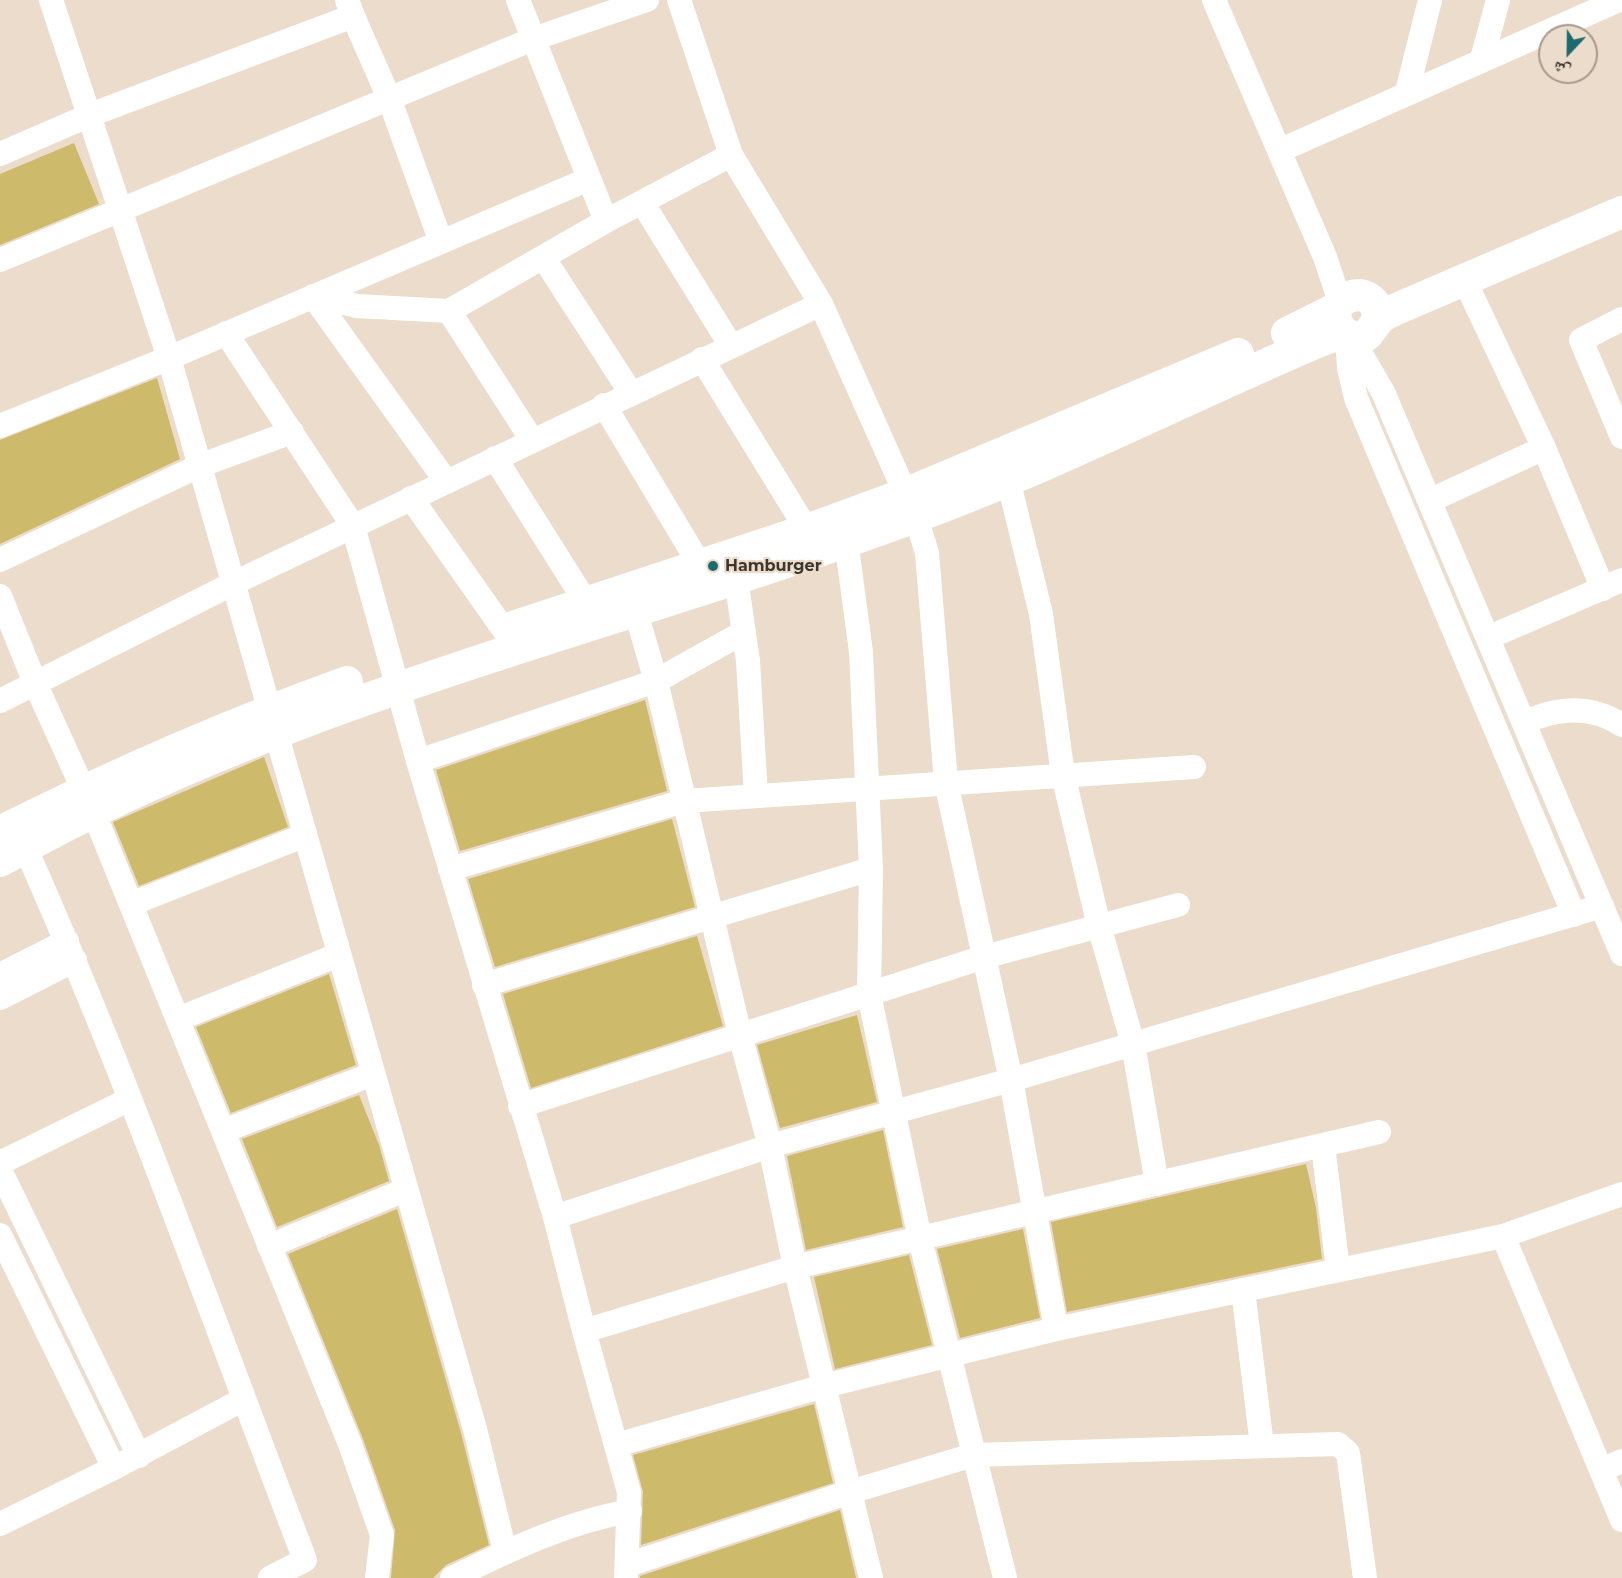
<!DOCTYPE html>
<meta charset="utf-8">
<style>
body{margin:0}
#map{position:relative;width:1622px;height:1578px;overflow:hidden;background:#ecdccb;font-family:Montserrat,"Noto Naskh Arabic",sans-serif}
canvas{display:block}
.north{position:absolute;left:1538px;top:24px;width:60px;height:60px;box-sizing:border-box;background:#ecdccb;border:2px solid #a69a8d;border-radius:50%;rotate:202deg;font-size:16px;font-weight:700;line-height:24px;text-align:center;color:#3d3730}
.north::after{content:'';display:block;margin:auto;width:21px;height:27px;background:#1c696f;clip-path:polygon(50% 0,100% 100%,50% 72%,0 100%)}
</style>
<div id="map">
<canvas width="1622" height="1578"></canvas>
<div class="north">ش</div>
</div>
<script>
const context = document.querySelector('canvas').getContext('2d');
context.lineJoin = 'round';
function paint(path, color) {
  context.fillStyle = color;
  context.fill(path, 'evenodd');
}
function stroke(path, color, width, dash) {
  context.strokeStyle = color;
  context.lineWidth = width;
  context.lineCap = dash ? 'butt' : 'round';
  context.setLineDash(dash || []);
  context.stroke(path);
}
function drawText(font, color, halo, rows, align = 'center') {
  context.font = font + ' Montserrat,sans-serif';
  context.lineWidth = 4.5;
  context.setLineDash([]);
  context.textBaseline = 'middle';
  context.strokeStyle = halo;
  context.fillStyle = color;
  for (const [text, x, y, turn = 0] of rows) {
    context.save();
    context.translate(x, y);
    context.rotate((+turn || 0) * Math.PI / 180);
    context.textAlign = isNaN(turn) ? turn : align;
    if (halo) context.strokeText(text, 0, 0);
    context.fillText(text, 0, 0);
    context.restore();
  }
}
paint(new Path2D(`
 M74,143L99,204L0,245V174Z
 M157,378L180,459L0,544V440Z
 M645,700L667,791L460,851L436,770Z
 M264,757L288,827L139,886L113,822Z
 M672,819L695,907L495,967L468,879Z
 M697,936L723,1026L531,1088L503,994Z
 M329,974L356,1065L231,1113L196,1027Z
 M857,1015L877,1102L780,1128L757,1045Z
 M359,1095L379,1145L389,1181L277,1227L242,1139Z
 M883,1130L903,1227L806,1250L787,1156Z
 M1306,1164L1316,1208L1322,1259L1067,1312L1051,1222Z
 M397,1209L461,1433L489,1545L446,1565L433,1578H391L395,1530L363,1439L288,1254Z
 M1023,1229L1040,1318L960,1338L937,1249Z
 M909,1255L932,1345L835,1369L814,1277Z
 M814,1404L833,1483L641,1545L643,1492L633,1455Z
 M840,1510L856,1578H640V1576Z`), '#cdba6a');
stroke(new Path2D(`
 M51,0L169,358L589,179
 M518,0L606,221
 M679,0L731,155L821,304L916,517L927,553L946,782L1011,1080L1056,1329
 M1214,0L1325,257L1340,302
 M353,16L389,98L441,242
 M1482,59L1498,0
 M1407,92L1430,0
 M1290,146L1619,0
 M0,154L90,115L353,16L347,0
 M642,202L731,346
 M543,257L631,393
 M0,260L533,39L647,0
 M1464,279L1544,448L1603,589
 M313,296L357,306L449,311L606,221L731,155
 M313,296L446,481
 M449,311L532,440
 M1622,319L1581,340L1622,437
 M226,333L353,526L418,761L555,1217L584,1331L629,1492L626,1578
 M1347,335L1349,368L1356,398L1574,915
 M1351,337L1383,392L1622,954
 M702,359L807,530
 M604,405L700,565
 M0,426L169,358L475,1429L505,1552
 M495,458L587,604
 M1008,479L1041,614L1063,775L1099,926L1133,1044L1157,1184
 M1442,495L1544,448
 M411,498L504,630
 M846,540L861,652L871,869L869,994L920,1239L1005,1578
 M0,560L199,466L292,432
 M736,578L748,661L756,796
 M631,595L656,681L740,1035L770,1146L795,1267L871,1578
 M0,596L35,683L93,811L350,1444L382,1535L377,1578
 M1501,632L1622,580
 M0,701L232,584L821,304
 M1535,718C1565,707 1595,707 1622,725
 M418,761L656,681L744,632
 M25,847C129,1080 214,1322 305,1560L270,1578
 M450,869L684,801L1194,767
 M131,904L303,836
 M0,975L67,941
 M484,985L871,869
 M0,998L75,960
 M178,1019L338,955
 M520,1106L984,957L1178,905
 M223,1131L373,1074
 M1323,1145L1338,1270
 M0,1163L130,1099
 M0,1170L139,1456
 M555,1217L770,1146L1011,1080L1602,906
 M0,1235L114,1468
 M1503,1236L1622,1520
 M269,1246L405,1190
 M1243,1290L1262,1446
 M584,1331L795,1267L1379,1132
 M616,1445L824,1386L1056,1329L1503,1236L1622,1194
 M1601,1470L1622,1461
 M0,1524L114,1468L244,1399
 M627,1565L850,1492L973,1455L1338,1444L1348,1453L1365,1578
 M452,1578C509,1550 567,1522 630,1511`), '#fff', 24);
stroke(new Path2D(`
 M1378,320C1379,275 1312,299 1344,333C1367,345 1367,333 1379,319C1384,314 1395,310 1401,307L1622,212
 M1287,333L1337,308
 M513,627L807,530L905,494L1238,354
 M0,832C113,775 227,725 347,682
 M0,861C286,699 609,630 915,517C1054,466 1186,398 1322,340L1344,333`), '#fff', 32);
for (const [x, y, r, color] of [
 [713,566,6,"#1c696f"]
]) {
  const dot = new Path2D();
  dot.arc(x, y, r, 0, 2 * Math.PI);
  context.fillStyle = color;
  context.fill(dot);
  stroke(dot, '#ecdccb', 2);
}
drawText('bold 16px', '#3d3730', '#ecdccb', [
 ["Hamburger",725,566]
], 'left');
</script>
